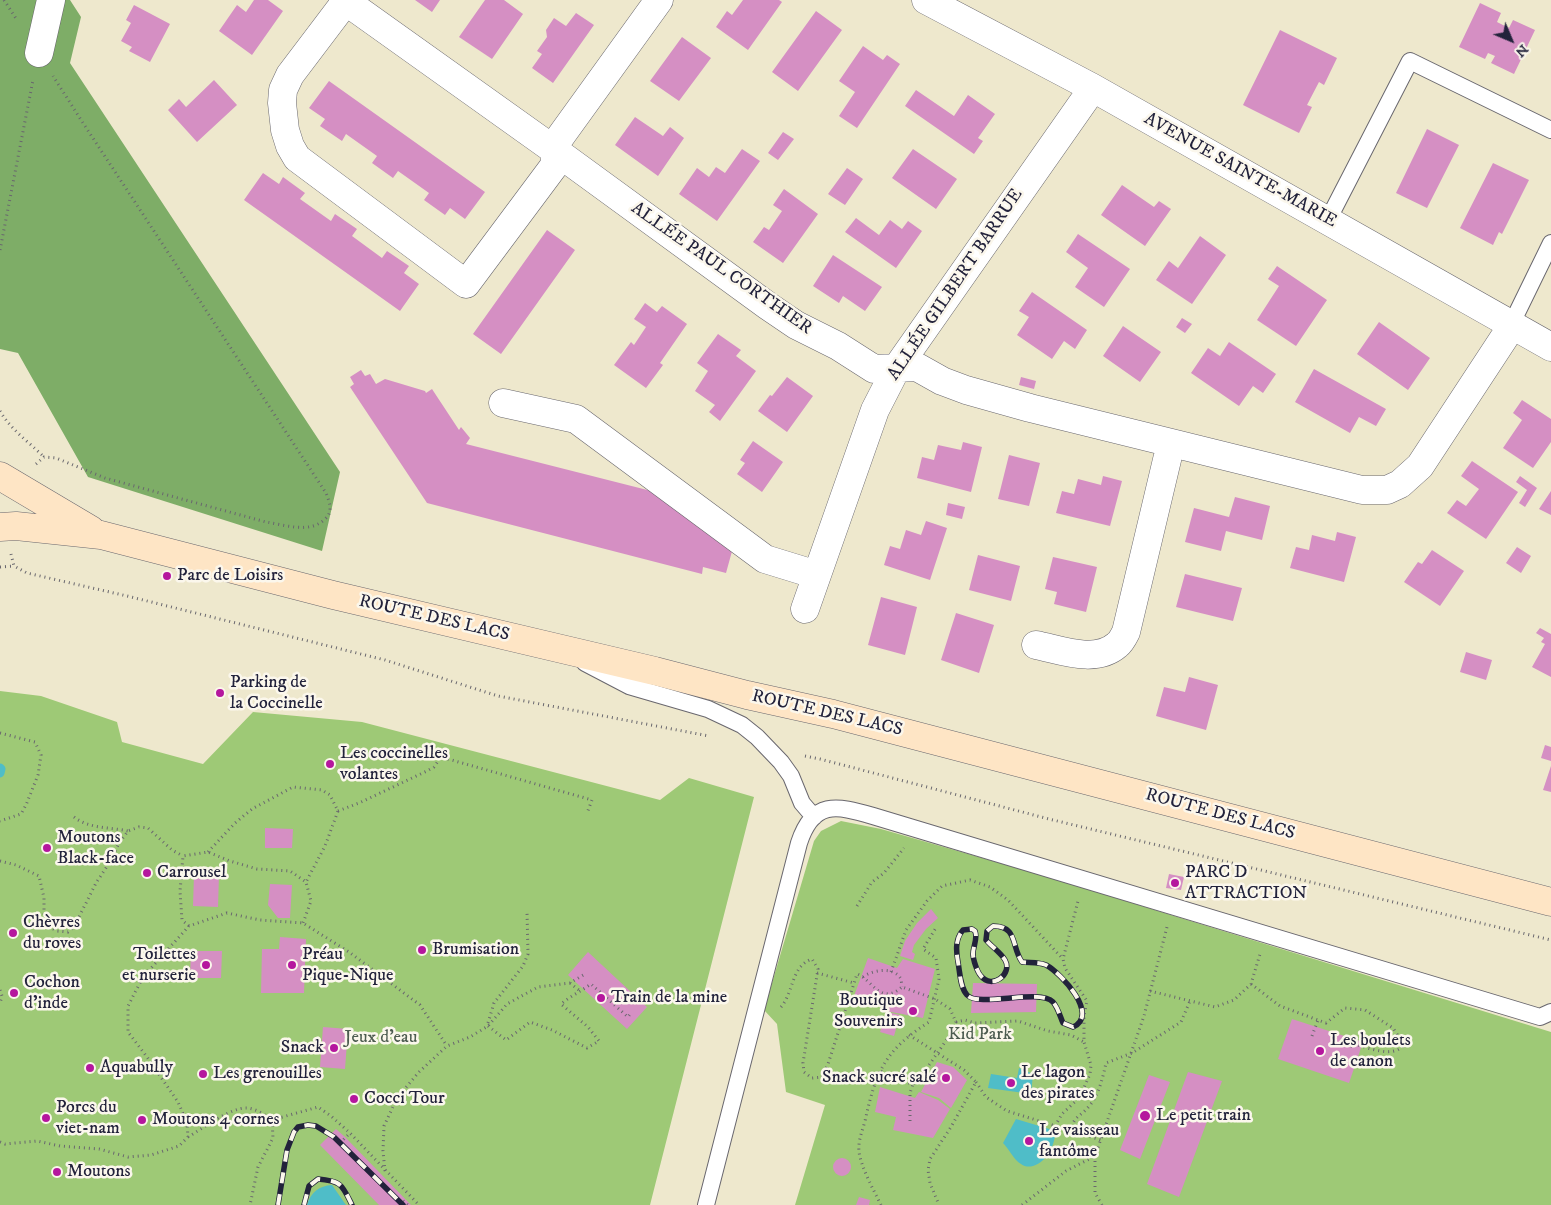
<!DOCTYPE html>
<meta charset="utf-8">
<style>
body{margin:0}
#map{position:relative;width:1551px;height:1205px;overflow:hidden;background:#eee8cd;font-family:"IM FELL DW Pica",serif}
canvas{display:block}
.north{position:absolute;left:1486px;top:15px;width:50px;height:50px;-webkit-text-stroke:4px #fbf7ec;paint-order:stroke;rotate:135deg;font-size:14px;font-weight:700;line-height:20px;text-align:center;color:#22223b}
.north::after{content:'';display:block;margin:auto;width:18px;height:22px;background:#22223b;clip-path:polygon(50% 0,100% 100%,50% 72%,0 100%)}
</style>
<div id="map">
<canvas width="1551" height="1205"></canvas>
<div class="north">N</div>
</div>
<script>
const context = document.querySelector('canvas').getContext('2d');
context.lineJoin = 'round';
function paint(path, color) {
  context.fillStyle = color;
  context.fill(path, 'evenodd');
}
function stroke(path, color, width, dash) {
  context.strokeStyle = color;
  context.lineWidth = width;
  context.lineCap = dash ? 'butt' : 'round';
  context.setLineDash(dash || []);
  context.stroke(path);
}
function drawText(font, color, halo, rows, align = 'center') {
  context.font = font + ' "IM FELL DW Pica",serif';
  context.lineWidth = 5;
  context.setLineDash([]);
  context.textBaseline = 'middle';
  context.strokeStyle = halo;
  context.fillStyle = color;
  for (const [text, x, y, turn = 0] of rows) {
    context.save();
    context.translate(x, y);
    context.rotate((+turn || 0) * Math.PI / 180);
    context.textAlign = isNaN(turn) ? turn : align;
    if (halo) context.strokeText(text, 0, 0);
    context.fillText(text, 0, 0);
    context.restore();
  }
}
paint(new Path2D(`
 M0,691L41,696L117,722L122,742L203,764L253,712L362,722L660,800L689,778L754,797L650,1205H0Z
 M841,821L881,829L1038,874L1551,1032V1205H795L825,1105L786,1092L777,1024L764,1010L814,841L821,831Z`), '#9ec976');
paint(new Path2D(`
 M0,0H70L81,17L70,63L340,472L322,551L88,477L18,353L0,349Z`), '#7ead67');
paint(new Path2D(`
 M1019,1068L1033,1074L1031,1094L988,1088L991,1074L1017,1078Z
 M1016,1119L1056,1131C1054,1146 1048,1161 1033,1166C1029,1167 1025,1167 1021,1164C1014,1160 1009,1149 1003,1143Z
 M332,1185L346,1205H307C311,1192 319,1186 332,1185Z`), '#4fbdc8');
stroke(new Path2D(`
 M0,768L1,769L0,773`), '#4fbdc8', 9);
paint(new Path2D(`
 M254,0H268L283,11L252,55L219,31L237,5L246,12Z
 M415,0H440L432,12Z
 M485,0H504L523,14L492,59L459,37Z
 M743,0H779L782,2L748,50L716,27L727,11L732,15Z
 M1480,3L1501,13L1497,22L1509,28L1513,20L1535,30L1514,74L1491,63L1495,56L1488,53L1485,59L1459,47Z
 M134,5L170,24L150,62L129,51L132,47L121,41L131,23L126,20Z
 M816,11L842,30L798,91L772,72Z
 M576,13L594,25L553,83L532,68L542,54L537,51L547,37L546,30L554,18L566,26Z
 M1280,30L1337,58L1324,85L1319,82L1307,105L1312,107L1299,133L1243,105Z
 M682,37L711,58L679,101L650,81Z
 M863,46L883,60L887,55L900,64L857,128L839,116L855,92L839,81Z
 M214,80L237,105L197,142L168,110L179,99L186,107Z
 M329,81L485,192L465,219L450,208L445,215L424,200L429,193L398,171L393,178L372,163L377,156L346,134L342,141L320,126L325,119L309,108Z
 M916,90L954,116L968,95L995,114L978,138L983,141L974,154L905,106Z
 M635,117L663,136L670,127L684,138L658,176L615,145Z
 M1427,129L1459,145L1427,208L1396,193Z
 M783,132L794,139L778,160L768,153Z
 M742,149L760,161L717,221L679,194L697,168L709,177L716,167L725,173Z
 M913,149L957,179L936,209L892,178Z
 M1493,163L1529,180L1502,234L1499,232L1493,245L1460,228Z
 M847,168L863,179L845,205L828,194Z
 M263,173L279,184L283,177L305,193L300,199L331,221L335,214L357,229L352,236L382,258L387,251L409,266L404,273L419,284L400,311L244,200Z
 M1122,185L1154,207L1159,201L1171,209L1145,246L1101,215Z
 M784,189L818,214L783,263L753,242L764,227L769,230L782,211L773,205Z
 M856,218L879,235L890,220L902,229L908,221L922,231L896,268L845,232Z
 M547,230L575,250L501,354L473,334Z
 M1078,234L1130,269L1104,307L1075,287L1088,268L1066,252Z
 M1200,236L1226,255L1192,304L1156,280L1169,261L1178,268Z
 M833,255L882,287L865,311L843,296L839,303L813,286Z
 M1277,266L1327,300L1296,346L1257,320L1279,286L1268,279Z
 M1032,292L1087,330L1075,349L1064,341L1052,359L1017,335L1029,317L1019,311Z
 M645,303L657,312L662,306L687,324L660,363L663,365L646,388L614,365L631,342L634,345L646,327L634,319Z
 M1182,318L1192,324L1185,333L1176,327Z
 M1379,322L1430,358L1408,390L1357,354Z
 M1123,326L1161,352L1140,382L1103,356Z
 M718,334L741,350L736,356L756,371L720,421L709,412L715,405L695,391L708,371L697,363Z
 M1229,342L1276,374L1263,393L1253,386L1239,406L1191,373L1208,348L1220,356Z
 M1314,369L1386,409L1376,426L1359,417L1350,433L1295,402Z
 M361,370L365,376L370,374L376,384L385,379L425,391L426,393L432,389L459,430L461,427L470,438L466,444L667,495L734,544L726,573L703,567L702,574L427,503L350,387L354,384L350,377Z
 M787,377L813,396L787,432L758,411L770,395L772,396Z
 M1021,377L1036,381L1034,389L1019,385Z
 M1522,400L1551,419V442L1533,468L1503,448L1522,420L1513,413Z
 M753,441L783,462L762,492L737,474L745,463L740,460Z
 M963,442L982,447L971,492L917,478L922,457L934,460L938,445L961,450Z
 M1009,455L1040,463L1029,506L998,499Z
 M1472,461L1518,492L1486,539L1447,513L1457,500L1466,506L1479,489L1461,476Z
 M1103,476L1122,481L1110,526L1056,513L1062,491L1074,494L1078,479L1101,485Z
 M1520,476L1537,488L1525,507L1519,503L1527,490L1516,482Z
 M1551,491V515L1539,509Z
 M1235,497L1270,506L1262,540L1226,531L1221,551L1185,542L1194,508L1229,517Z
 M948,503L965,507L962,519L946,515Z
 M926,521L947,528L930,580L884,565L890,546L900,549L906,530L921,535Z
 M1337,532L1356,537L1344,582L1290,568L1296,547L1309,550L1312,535L1335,541Z
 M1517,547L1531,556L1521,573L1506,563Z
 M1432,550L1464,571L1440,606L1404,582L1418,562L1422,564Z
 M978,555L1020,566L1011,601L969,590Z
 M1053,557L1097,567L1086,612L1054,604L1057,592L1045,589Z
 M1185,574L1242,588L1233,621L1176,607Z
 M881,597L917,607L905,655L868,645Z
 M956,613L994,625L979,673L941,660Z
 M1540,628L1551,634V677L1532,667L1545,644L1541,642L1544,638L1536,633Z
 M1466,652L1492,660L1486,680L1460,672Z
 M1189,677L1218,685L1206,730L1156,716L1164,687L1185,692Z
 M1545,745L1551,747V761L1541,758Z
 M1551,766V792L1543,790Z
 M265,828L293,829L292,848H265Z
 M1169,874L1184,877L1181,890L1166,888Z
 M194,875H219L218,907L193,906Z
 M270,884L292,885L290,918H278L268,905Z
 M931,909L938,918L926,929L914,945L912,952L915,954L913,960L900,956L905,941L917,923Z
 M280,937L306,939L304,993H261L262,949H279Z
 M191,951H222L221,978H190Z
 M588,952L647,1007L627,1029L568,975Z
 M868,958L897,968L903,959L935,969L923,1018L886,1011L888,1001L854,996Z
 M973,983L1037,984L1036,1012L971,1013Z
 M887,1012L900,1015L894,1036L880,1032Z
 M1292,1019L1363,1042L1349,1083L1278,1059Z
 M323,1027L348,1029L345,1069L320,1067Z
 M937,1062L953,1067L967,1080L951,1108L939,1098L921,1092Z
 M1188,1072L1222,1081L1179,1197L1147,1184Z
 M1149,1075L1170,1082L1140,1159L1120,1150Z
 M880,1087L915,1098L919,1092L938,1100L950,1109L933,1138L893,1130L896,1117L875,1112Z
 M336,1129L345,1137L411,1205H379L320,1145Z
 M833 1167a9 9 0 1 1 18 0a9 9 0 1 1-18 0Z
 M859,1197L870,1200L869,1205H856Z`), '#d58fc3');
const service = new Path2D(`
 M1328,220L1410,61L1551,130
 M1511,325L1551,243
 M585,663L629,686L708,709L742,725L757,737L781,762L791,776L802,803L814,817
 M706,1205L799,843C813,800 836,805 873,816L1540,1017L1551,1012`);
const minor = new Path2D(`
 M344,0L557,152L768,306L796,325L838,346L874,369L917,367L942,381L966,390L1030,408L1362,490H1387L1400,484L1420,466L1506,335L1511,325
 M926,0L1093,88L1551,347
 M346,1L290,75L283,90L282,103L285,130L290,146L297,158L466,284L554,166L558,140L659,0
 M39,53L51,0
 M503,403L576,419L765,559L817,575
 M805,609L875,410L896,369L1093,88
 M1036,645C1061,650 1095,664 1117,645C1121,642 1124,636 1126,632L1171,443`);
const secondary = new Path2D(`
 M0,476L91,530
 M0,527L16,526L101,535L333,595L655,671L747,695L833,714L1551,902`);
stroke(service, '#69676e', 18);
stroke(minor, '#69676e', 29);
stroke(secondary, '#69676e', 29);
stroke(new Path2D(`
 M4,0L17,20
 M0,250L33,80
 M0,411C11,430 29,442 44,457
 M36,464L44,457L56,458L105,478L266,522C285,525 310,534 325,519C333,512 330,503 326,493L83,123L53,76
 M11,554L14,566L27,573L127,596L385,660L498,696L709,736
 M0,567L14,566
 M0,733L35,742L41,755L38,775L26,805L21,814L0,821
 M805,756L820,759L1049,819L1551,940
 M338,811L359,803L427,771L434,767L441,757L592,800L587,813
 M74,817C89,829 110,827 128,831
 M208,852L235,823L252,809L293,787L322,790L330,795L338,811L325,846L306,882
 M0,861L16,865L39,876L44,898V922L56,931L68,932L74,927L96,883L110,862L119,843L128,831L139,827L148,828L172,850L183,856
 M857,906L872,882L884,873L904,848
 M189,926L182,920L180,891L183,856L208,852L230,861L257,869L290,871L306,882L311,901L303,923
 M891,972L906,930L927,901L942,886L970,880L990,887L1008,900L1063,959
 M817,973L854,983
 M863,977C872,970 894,966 901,979C901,979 902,986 902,987
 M570,983L580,991
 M1251,984L1280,1006L1326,1023L1345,1008L1365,1010L1393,1028L1404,1045C1392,1059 1368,1047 1353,1044L1349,1049
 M0,990L2,996L0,1003
 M1150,991L1215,1007L1234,1000L1251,984L1260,954
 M781,1007C794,992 791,966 812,959L818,969L803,1063L804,1072L812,1078L822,1077L828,1064L857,974C873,980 880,1006 902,987
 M956,1022L965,1020L975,1023L1018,1021L1048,1031L1071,1035L1084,1042
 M488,1023L494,1003L523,966L528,954L527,911
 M488,1026L506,1040L530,1022L552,1030L587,1048L599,1041L588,1027L561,1004C571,996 581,991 591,984L628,1017L630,1014
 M909,1035L964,1070L976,1082L951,1127L930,1159L928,1170L930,1183L939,1205
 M1312,1036L1318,1020
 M881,1071L896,1080L913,1084L922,1075L950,1035L956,1022L950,1009L935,999L902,987
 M976,1082L986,1097L1007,1111L1101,1140
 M272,1120L318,1107L331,1116L350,1133L419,1205
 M910,1121V1093L913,1084
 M1055,1126L1062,1114L1080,1097L1090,1074L1091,1065L1084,1042V1016L1087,1001L1065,968L1063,959L1078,901
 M1070,1131C1075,1114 1081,1117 1090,1105C1099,1094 1103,1077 1106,1063L1132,1053L1181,1022L1190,1001
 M188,1137C202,1129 231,1107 247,1108C257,1109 265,1115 272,1120L273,1138L258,1167L250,1205
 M0,1142L5,1144L37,1141L60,1146L99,1149L128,1157L151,1155L179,1146L188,1137L187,1123L178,1102L147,1057L128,1032V1006L143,977L189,926L227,913L260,920L303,923L349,952L420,1005L447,1046
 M340,1143L350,1133
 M385,1171L383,1151L384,1126L397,1098L419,1072L447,1046L470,1037L488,1026L507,1004L538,987L570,983L585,974
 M399,1200L401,1199L408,1205
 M881,1205C874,1191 860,1165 859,1151C858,1141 862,1132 865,1121C876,1071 885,1050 929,1022L939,979L936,958L923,949L937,926
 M1022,1205L1066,1171L1095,1156
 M1102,1205L1095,1193V1156L1144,1016L1167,927`), '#69676e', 3, [1, 4]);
stroke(service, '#fff', 16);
stroke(minor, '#fff', 28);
stroke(secondary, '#fee5c5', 28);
const rail = new Path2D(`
 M993,926C1018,926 1011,946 1022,962C1029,963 1039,962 1046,965C1061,973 1100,1015 1073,1027L1063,1023C1060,1016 1058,1008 1053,1002C1039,988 979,1008 967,995C960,987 960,973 958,962C956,951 955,939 963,930L972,929L975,931C978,939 973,946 973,954C973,959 977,972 981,976C992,990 1013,974 1005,960C1001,953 992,947 986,940L987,931Z
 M278,1205L287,1150L294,1132L298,1127L308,1125L316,1126L334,1137L403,1205
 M304,1205L309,1186L318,1179C342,1181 342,1185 352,1205`);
stroke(rail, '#22223b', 5.5);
stroke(rail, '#fbf7ec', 4, [11]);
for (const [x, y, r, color] of [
 [167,576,5,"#b5179e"],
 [220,693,5,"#b5179e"],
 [330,764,5,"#b5179e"],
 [47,848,5,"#b5179e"],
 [147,873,5,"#b5179e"],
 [1175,883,5,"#b5179e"],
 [13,933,5,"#b5179e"],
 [422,950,5,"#b5179e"],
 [206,965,5,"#b5179e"],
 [292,965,5,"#b5179e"],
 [14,993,5,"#b5179e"],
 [601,998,5,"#b5179e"],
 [913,1011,5,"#b5179e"],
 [334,1048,5,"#b5179e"],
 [1320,1051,5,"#b5179e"],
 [90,1068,5,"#b5179e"],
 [203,1074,5,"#b5179e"],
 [946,1078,5,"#b5179e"],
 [1011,1083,5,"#b5179e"],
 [354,1099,5,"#b5179e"],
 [1145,1116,6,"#b5179e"],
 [46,1118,5,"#b5179e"],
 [142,1120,5,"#b5179e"],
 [1029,1141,5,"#b5179e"],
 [57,1172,5,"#b5179e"]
]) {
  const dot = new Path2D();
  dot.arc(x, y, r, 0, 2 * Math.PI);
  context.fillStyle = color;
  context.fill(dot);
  stroke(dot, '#fbf7ec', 2);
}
drawText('18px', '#22223b', '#fbf7ec', [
 ["AVENUE SAINTE-MARIE",1240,171,29],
 ["ALLÉE PAUL CORTHIER",721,269,35],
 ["ALLÉE GILBERT BARRUE",956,285,-56],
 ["ROUTE DES LACS",434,619,13],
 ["ROUTE DES LACS",827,714,13],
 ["ROUTE DES LACS",1220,815,15]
]);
drawText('18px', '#22223b', '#fbf7ec', [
 ["Parc de Loisirs",177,576],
 ["Parking de",230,683],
 ["la Coccinelle",230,704],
 ["Les coccinelles",340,754],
 ["volantes",340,775],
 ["Moutons",57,838],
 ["Black-face",57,859],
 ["Carrousel",157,873],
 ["PARC D",1185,873],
 ["ATTRACTION",1185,894],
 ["Chèvres",23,923],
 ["du roves",23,944],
 ["Brumisation",432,950],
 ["Toilettes",196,955,"right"],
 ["et nurserie",196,976,"right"],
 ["Préau",302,955],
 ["Pique-Nique",302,976],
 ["Cochon",24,983],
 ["d'inde",24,1004],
 ["Train de la mine",611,998],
 ["Boutique",903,1001,"right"],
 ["Souvenirs",903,1022,"right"],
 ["Les boulets",1330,1041],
 ["de canon",1330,1062],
 ["Snack",324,1048,"right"],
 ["Aquabully",100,1068],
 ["Le lagon",1021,1073],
 ["des pirates",1021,1094],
 ["Les grenouilles",213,1074],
 ["Snack sucré salé",936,1078,"right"],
 ["Cocci Tour",364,1099],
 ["Porcs du",56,1108],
 ["viet-nam",56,1129],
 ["Le petit train",1156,1116],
 ["Moutons 4 cornes",152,1120],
 ["Le vaisseau",1039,1131],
 ["fantôme",1039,1152],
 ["Moutons",67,1172]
], 'left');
drawText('18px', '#4d5c50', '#fbf7ec', [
 ["Kid Park",980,1035],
 ["Jeux d'eau",381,1038]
]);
</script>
